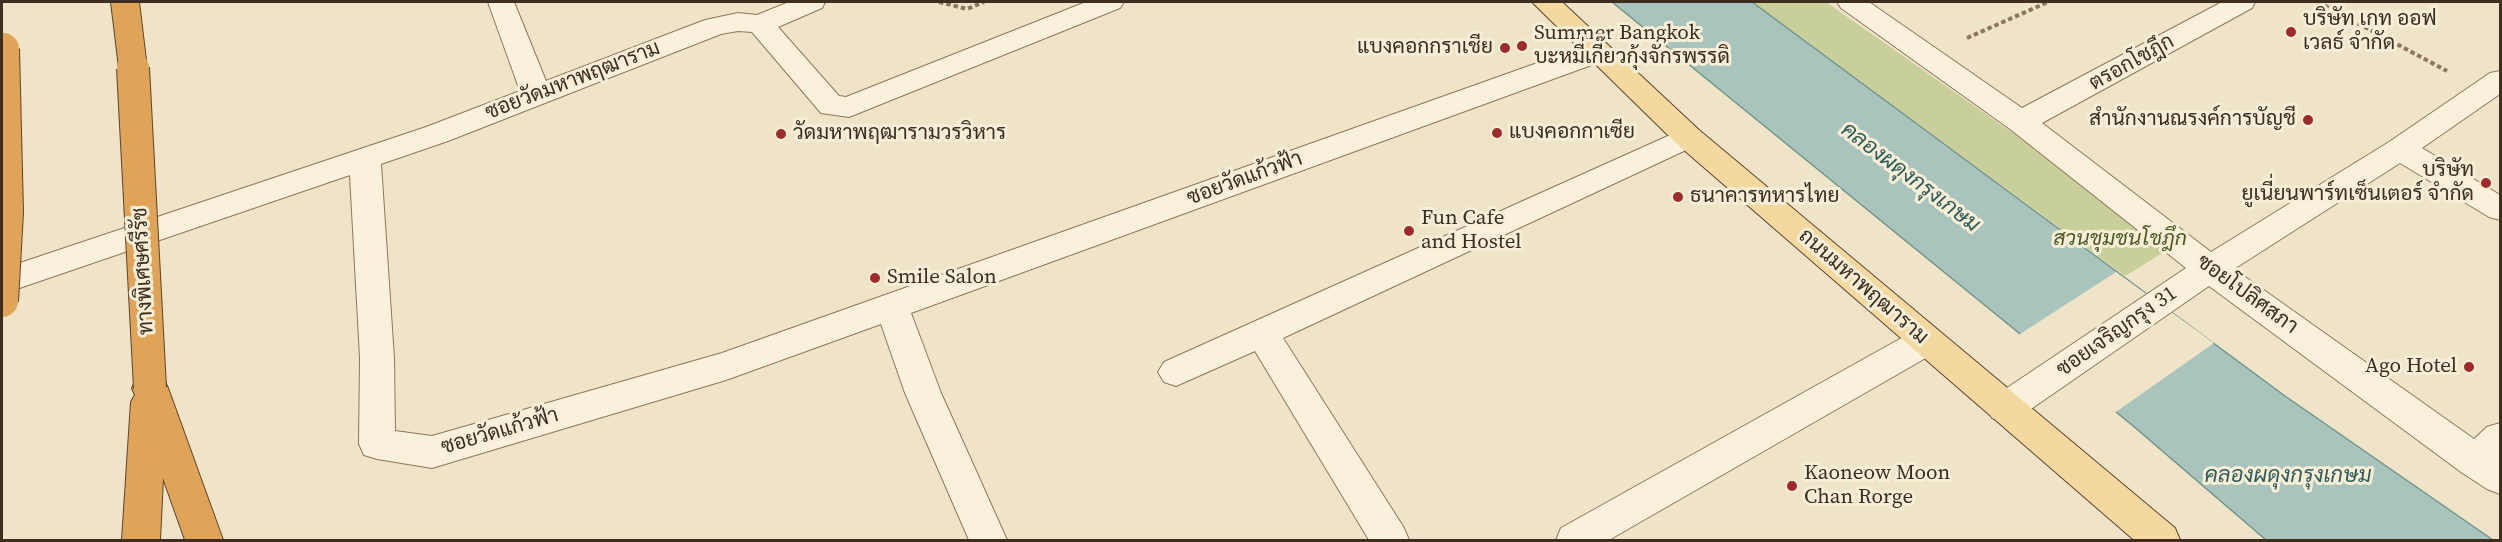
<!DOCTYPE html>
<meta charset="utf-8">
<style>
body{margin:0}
#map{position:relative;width:2502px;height:542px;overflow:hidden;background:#f0e4c8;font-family:"Source Serif 4",serif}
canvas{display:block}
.frame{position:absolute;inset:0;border:3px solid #3d2e20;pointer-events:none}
</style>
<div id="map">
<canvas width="2502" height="542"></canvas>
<div class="frame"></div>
</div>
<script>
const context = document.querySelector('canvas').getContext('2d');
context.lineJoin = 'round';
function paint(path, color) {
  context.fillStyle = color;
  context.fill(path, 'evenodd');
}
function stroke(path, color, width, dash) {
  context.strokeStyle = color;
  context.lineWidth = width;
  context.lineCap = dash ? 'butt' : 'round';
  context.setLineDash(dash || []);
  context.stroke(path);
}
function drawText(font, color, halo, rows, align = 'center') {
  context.font = font + ' "Source Serif 4",Sarabun,serif';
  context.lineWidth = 6;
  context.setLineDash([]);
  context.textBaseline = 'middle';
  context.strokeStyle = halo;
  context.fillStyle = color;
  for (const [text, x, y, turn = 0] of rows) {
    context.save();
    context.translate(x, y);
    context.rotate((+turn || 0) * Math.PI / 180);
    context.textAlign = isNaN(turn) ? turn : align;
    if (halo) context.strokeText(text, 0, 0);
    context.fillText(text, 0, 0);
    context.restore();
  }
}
paint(new Path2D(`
 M1752,2H1826L2174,246L2125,276Z`), '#c9cf9b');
const water = new Path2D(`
 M1612,2H1752L2285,396L2493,540H2266L2132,425Z`);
paint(water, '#a9c4bc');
stroke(water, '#6f938a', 1.5);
paint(new Path2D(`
 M2116,272L2214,343L2113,414L2017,336Z`), '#f0e4c8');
const minor = new Path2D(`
 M488,2H514L546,81L705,20L738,13L757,15L789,2H825L822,8L778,27L839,96L846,97L1086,2H1124L1120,8L849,117L821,113L752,32L738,31L721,34L448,141L381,164L394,358L395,431L432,436L722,353L1588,45L1598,43L1608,45L1612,52L1608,59L911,313L941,393L1007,540H969L905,393L881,324L726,380L432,468L377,459L364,455L359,444L360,358L350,175L2,294V269L426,127L520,91Z
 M1837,2H1869L2022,108L2222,2H2255L2252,8L2042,123L2211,252L2389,142L2490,73L2500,71V94L2422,148L2500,195V220L2489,217L2400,163L2234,269L2474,439L2487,427L2500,423V494L2487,489L2461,472L2209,286L2018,418L2005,423L1992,418L1987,408L1992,398L2186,268L2010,129L1841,8Z
 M1688,127L1699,130L1703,137L1699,144L1283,338L1404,528L1409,540H1369L1255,351L1176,386L1164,382L1158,372L1164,362Z
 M1926,327L1938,331L1943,341L1938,351L1609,540H1556L1561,528L1914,331Z`);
const major = new Path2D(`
 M1532,2H1562L1699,130L2175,528L2180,540H2134L1677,144Z`);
const highway = new Path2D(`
 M111,2H139L147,68L143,75L133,77L123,75L119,68Z
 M150,374L163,378L168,388L223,540H185L163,478L160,540H122L131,402L135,395L132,388L137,378Z`);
stroke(minor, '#8d765c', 2);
stroke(major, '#5b4430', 2);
stroke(highway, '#5b4430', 2);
stroke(new Path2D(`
 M939,2L967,9L984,2
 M2318,2L2447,71
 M1967,38L2048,2`), '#8d765c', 4, [4.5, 3]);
paint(minor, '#faf1dc');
paint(major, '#f3d9a0');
paint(highway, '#e0a458');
const highwayBridge = new Path2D(`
 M133,68L150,388
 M2,301L7,212L3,49`);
stroke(highwayBridge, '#5b4430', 34, []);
stroke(highwayBridge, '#e0a458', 32);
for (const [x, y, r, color] of [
 [2291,32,6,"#9e2a2b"],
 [1522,46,6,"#9e2a2b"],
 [1505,48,6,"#9e2a2b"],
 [2308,120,6,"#9e2a2b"],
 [1497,133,6,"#9e2a2b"],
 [781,134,6,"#9e2a2b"],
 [2486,183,6,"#9e2a2b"],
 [1678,197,6,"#9e2a2b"],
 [1409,231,6,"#9e2a2b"],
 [875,278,6,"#9e2a2b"],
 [2469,367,6,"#9e2a2b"],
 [1792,486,6,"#9e2a2b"]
]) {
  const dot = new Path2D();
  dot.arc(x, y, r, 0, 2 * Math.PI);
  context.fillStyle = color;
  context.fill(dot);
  stroke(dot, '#f7eed8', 2);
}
drawText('21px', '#3d2e20', '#f7eed8', [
 ["บริษัท เกท ออฟ",2303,20],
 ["เวลธ์ จำกัด",2303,44],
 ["Summer Bangkok",1534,34],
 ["บะหมี่เกี๊ยวกุ้งจักรพรรดิ",1534,58],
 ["แบงคอกกราเชีย",1493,48,"right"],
 ["สำนักงานณรงค์การบัญชี",2296,120,"right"],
 ["แบงคอกกาเซีย",1509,133],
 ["วัดมหาพฤฒารามวรวิหาร",793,134],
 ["บริษัท",2474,171,"right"],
 ["ยูเนี่ยนพาร์ทเซ็นเตอร์ จำกัด",2474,195,"right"],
 ["ธนาคารทหารไทย",1690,197],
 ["Fun Cafe",1421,219],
 ["and Hostel",1421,243],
 ["Smile Salon",887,278],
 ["Ago Hotel",2457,367,"right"],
 ["Kaoneow Moon",1804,474],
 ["Chan Rorge",1804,498]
], 'left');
drawText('21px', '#3d2e20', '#f7eed8', [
 ["ตรอกโชฎึก",2132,63,-29],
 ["ซอยวัดมหาพฤฒาราม",573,81,-21],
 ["ซอยวัดแก้วฟ้า",1245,179,-20],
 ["ทางพิเศษศรีรัช",144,271,-93],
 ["ถนนมหาพฤฒาราม",1863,287,41],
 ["ซอยโปลิศสภา",2247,295,36],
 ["ซอยเจริญกรุง 31",2117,332,-35],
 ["ซอยวัดแก้วฟ้า",500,432,-16]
]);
drawText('italic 21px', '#4d5a26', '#f7eed8', [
 ["สวนชุมชนโชฎึก",2120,240]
]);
drawText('italic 22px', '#2f5d5a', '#f7eed8', [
 ["คลองผดุงกรุงเกษม",1910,178,37],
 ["คลองผดุงกรุงเกษม",2288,476]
]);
</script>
